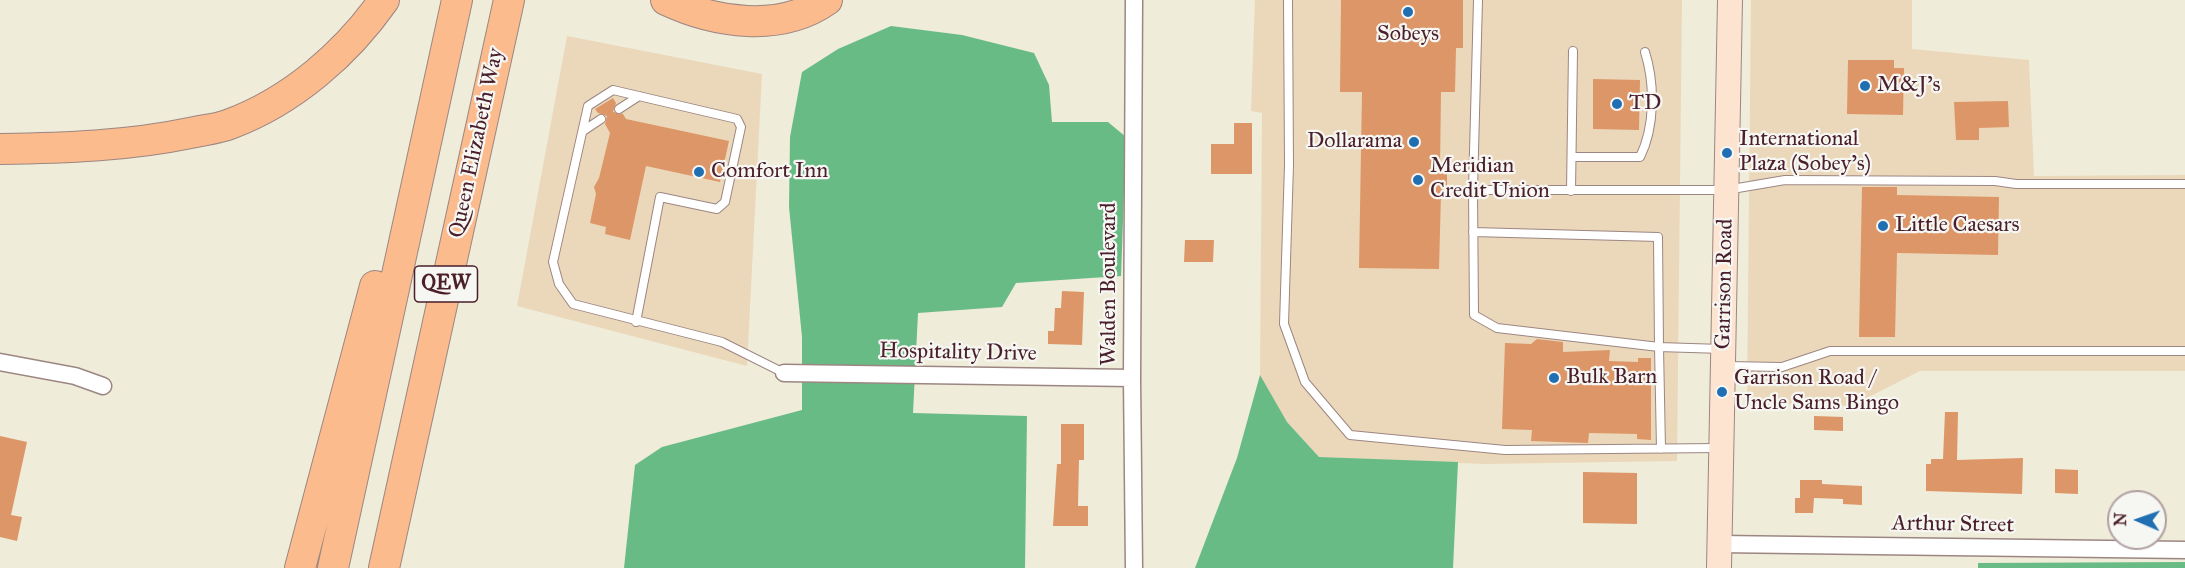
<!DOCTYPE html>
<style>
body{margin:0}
#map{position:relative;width:2185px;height:568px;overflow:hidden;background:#efecd9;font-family:"IM FELL Great Primer",serif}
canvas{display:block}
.north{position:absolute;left:2107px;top:490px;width:60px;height:60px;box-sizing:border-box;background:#f6f6f2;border:2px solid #b1a0a2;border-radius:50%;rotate:272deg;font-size:16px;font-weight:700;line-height:24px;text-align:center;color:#4a1f2b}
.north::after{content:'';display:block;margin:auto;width:21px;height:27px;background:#1f6fb2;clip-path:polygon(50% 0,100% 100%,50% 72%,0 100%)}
</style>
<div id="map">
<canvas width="2185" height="568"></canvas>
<div class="north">N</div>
</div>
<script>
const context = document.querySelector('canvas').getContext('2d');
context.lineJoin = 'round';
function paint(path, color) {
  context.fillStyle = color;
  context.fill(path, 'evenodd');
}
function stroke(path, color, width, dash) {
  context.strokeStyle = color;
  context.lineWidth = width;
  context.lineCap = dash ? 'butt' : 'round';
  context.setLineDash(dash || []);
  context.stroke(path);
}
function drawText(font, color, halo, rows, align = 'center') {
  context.font = font + ' "IM FELL Great Primer",serif';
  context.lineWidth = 4.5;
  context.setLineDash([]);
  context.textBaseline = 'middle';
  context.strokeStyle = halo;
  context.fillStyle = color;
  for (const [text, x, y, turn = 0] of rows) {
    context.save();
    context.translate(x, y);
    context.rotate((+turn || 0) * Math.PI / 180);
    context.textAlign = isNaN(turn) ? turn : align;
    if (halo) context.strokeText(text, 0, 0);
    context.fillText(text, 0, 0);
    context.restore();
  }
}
paint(new Path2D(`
 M1255,0H1682L1677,461L1485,464L1319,457L1287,422L1260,379L1262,113L1251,111Z
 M1751,0H1912V49L2029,60L2034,176L2185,175V371H1920L1851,406L1747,403Z
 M567,36L762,74L747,366L517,306Z`), '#ebd8ba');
paint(new Path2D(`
 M891,26L962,35L1034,53L1049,85L1052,122H1108L1126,137L1121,276L1016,283L1002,307L918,313L913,413L1027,416L1025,568H624L635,465L662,447L802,410V337L789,207L790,137L802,72L838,49Z
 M1260,375L1287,422L1319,457L1458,462L1453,568H1195L1237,458Z
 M2185,562V568H1978V563Z`), '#69bb86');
paint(new Path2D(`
 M1341,0H1463V48H1456L1455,92H1441L1440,168H1447V193H1441L1439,269L1359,268L1362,92H1340Z
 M1848,60H1894V68H1904L1903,115L1847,114Z
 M1593,79L1640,80L1639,130L1593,129Z
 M613,98L616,103L613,112L623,114L626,119L729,141L720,182L646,166L630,240L605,234L606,227L590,223L596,194L594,187L599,178L610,133L605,124L607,116L598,113L595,109Z
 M2008,101L2009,127L1979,128V140H1956L1954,102Z
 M1234,123H1252V174H1211V144H1234Z
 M1862,187H1897V195L1999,197L1998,255L1897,253L1895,337H1859Z
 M1185,240H1214L1213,262H1184Z
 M1062,291L1084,292L1082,345L1048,344V331H1054L1055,308H1061Z
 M1537,339L1563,342V352L1610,350L1609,361L1638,362V358H1651V440L1637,439V434L1589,433L1588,443L1531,441L1532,430L1502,429L1505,343L1531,344Z
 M1945,412H1958L1957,460L2023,458L2022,494L1926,491V464H1931V459H1943Z
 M1814,416L1843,417V431L1814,430Z
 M1061,424H1084V460H1079L1078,506H1088V526H1053L1057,464H1061Z
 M0,436L27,442L11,515L22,517L17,541L0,537Z
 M2055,469L2078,470V494L2055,493Z
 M1583,472L1637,473V524L1583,523Z
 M1800,480H1822V484L1862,486V505L1843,504V499L1814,498L1813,513H1795V498H1800Z`), '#dd9667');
const service = new Path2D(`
 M1288,0L1289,165L1284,324L1305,382L1350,435L1505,450L1718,448
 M1478,0L1473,190H1726L1785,180L1995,181L2016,184H2185
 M619,109L639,96
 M583,131L601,119
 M1572,157H1640C1655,127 1655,84 1645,52
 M1473,190L1474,315L1497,328L1659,347L1658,237L1473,232
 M1571,191L1573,51
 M636,322L660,197L717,209L725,202L741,127L737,119L613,90L588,106L553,262L559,284L573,304L722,342L784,373
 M1726,366L1782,367L1830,351H2185
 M1661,449L1659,347L1722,349`);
const minor = new Path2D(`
 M1134,0L1132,378L1134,568
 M0,362L75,376L103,386
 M784,373L1132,378
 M1719,544L2185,550`);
const secondary = new Path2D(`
 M1719,568L1730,0`);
const motorway = new Path2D(`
 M666,0C715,23 780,33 827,0
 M0,149C64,148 128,146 190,133C203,130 218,129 230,124C292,101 347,53 384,0
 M300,568L375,286
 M333,568L457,0
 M384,568L509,0`);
stroke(service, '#9c8682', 10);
stroke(minor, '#9c8682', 19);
stroke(secondary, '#9c8682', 26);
stroke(motorway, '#9c8682', 32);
stroke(service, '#fff', 8);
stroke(minor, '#fff', 16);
stroke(secondary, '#fde4d1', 24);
stroke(motorway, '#fbbb8d', 30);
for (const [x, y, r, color] of [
 [1408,12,6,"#1f6fb2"],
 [1865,86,6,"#1f6fb2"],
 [1617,104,6,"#1f6fb2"],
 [1414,142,6,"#1f6fb2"],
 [1727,153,6,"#1f6fb2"],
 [699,172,6,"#1f6fb2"],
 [1418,180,6,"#1f6fb2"],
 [1883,226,6,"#1f6fb2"],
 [1554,378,6,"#1f6fb2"],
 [1722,392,6,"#1f6fb2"]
]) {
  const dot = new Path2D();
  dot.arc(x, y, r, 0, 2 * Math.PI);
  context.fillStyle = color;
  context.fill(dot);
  stroke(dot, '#f6f6f2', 2);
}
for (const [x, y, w] of [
 [446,284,63]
]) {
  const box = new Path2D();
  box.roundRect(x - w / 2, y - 18, w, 36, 4.5);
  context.fillStyle = '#f6f6f2';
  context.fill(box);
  stroke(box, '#4a1f2b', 1.5);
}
drawText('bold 21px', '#4a1f2b', null, [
 ["QEW",446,284]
]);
drawText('22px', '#4a1f2b', '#f6f6f2', [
 ["Sobeys",1408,35,"center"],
 ["M&J's",1877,86],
 ["TD",1629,104],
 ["International",1739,140],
 ["Plaza (Sobey's)",1739,165],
 ["Dollarama",1402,142,"right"],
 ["Meridian",1430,167],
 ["Credit Union",1430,192],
 ["Comfort Inn",711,172],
 ["Little Caesars",1895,226],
 ["Bulk Barn",1566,378],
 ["Garrison Road /",1734,379],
 ["Uncle Sams Bingo",1734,404]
], 'left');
drawText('22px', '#4a1f2b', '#f6f6f2', [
 ["Queen Elizabeth Way",477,143,-78],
 ["Walden Boulevard",1110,284,-90],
 ["Garrison Road",1725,284,-89],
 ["Hospitality Drive",958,353,1],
 ["Arthur Street",1953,525,1]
]);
</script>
